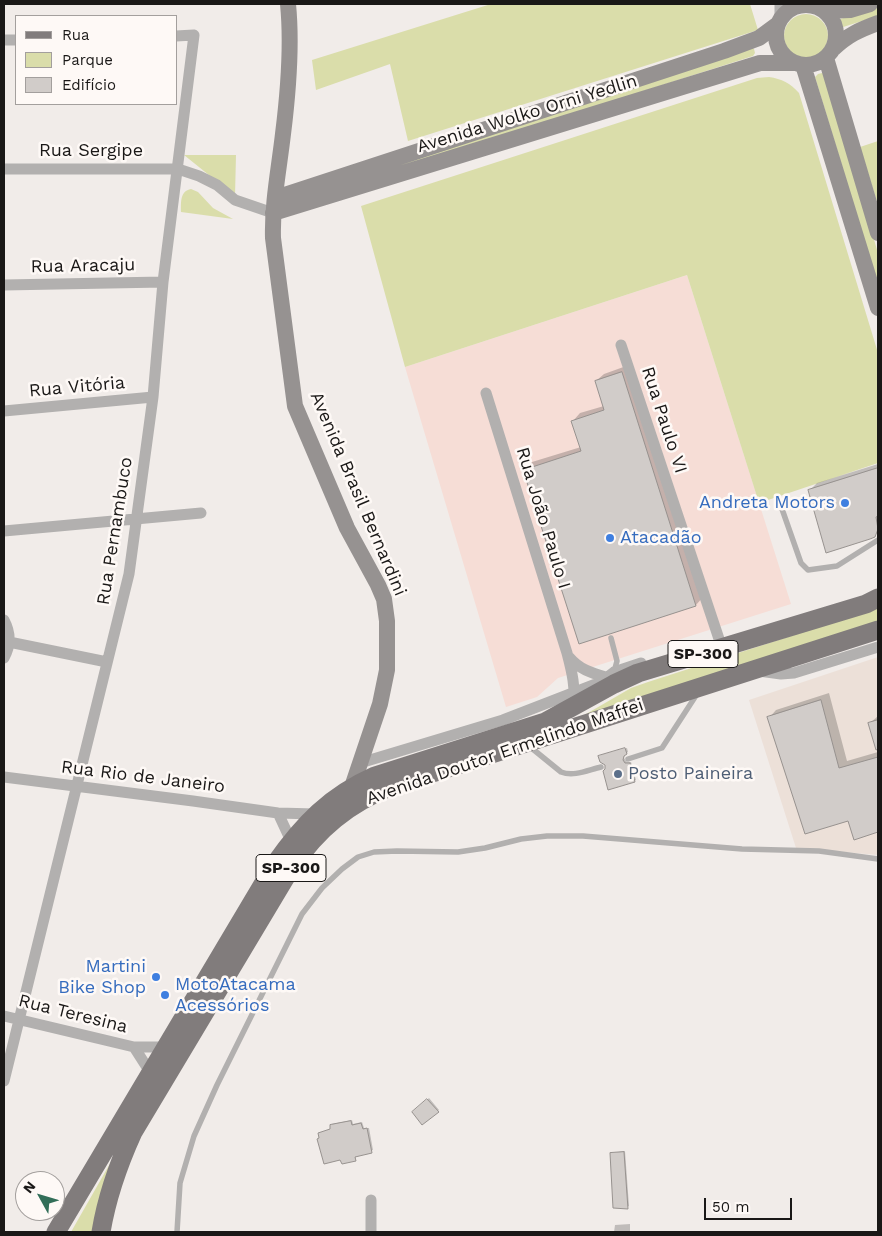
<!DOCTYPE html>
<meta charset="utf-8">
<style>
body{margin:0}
#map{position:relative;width:882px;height:1236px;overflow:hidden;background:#f1ece9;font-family:"Work Sans",sans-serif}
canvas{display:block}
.frame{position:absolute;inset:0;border:5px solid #1a1817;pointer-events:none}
.legend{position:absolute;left:15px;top:15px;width:162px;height:90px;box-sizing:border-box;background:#fef9f6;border:1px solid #a39f9d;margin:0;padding:6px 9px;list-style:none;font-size:15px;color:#1a1817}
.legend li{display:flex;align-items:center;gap:10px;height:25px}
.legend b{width:25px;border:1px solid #a39f9d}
.north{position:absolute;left:15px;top:1171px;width:50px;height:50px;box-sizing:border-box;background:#fef9f6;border:1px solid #a39f9d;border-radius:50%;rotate:309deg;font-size:14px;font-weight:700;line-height:20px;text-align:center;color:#1a1817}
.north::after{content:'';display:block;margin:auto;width:18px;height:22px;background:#326e58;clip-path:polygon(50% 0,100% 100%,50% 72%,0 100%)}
.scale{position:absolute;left:704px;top:1198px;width:88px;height:22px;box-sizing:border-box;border:2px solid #1a1817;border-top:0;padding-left:6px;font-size:15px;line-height:18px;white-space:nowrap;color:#1a1817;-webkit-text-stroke:4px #fef9f6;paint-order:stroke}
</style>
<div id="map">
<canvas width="882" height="1236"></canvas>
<div class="frame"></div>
<ul class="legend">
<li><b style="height:6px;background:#817c7c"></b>Rua</li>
<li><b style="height:14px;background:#daddaa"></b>Parque</li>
<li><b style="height:14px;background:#d1ccc9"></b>Edifício</li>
</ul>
<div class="north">N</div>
<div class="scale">50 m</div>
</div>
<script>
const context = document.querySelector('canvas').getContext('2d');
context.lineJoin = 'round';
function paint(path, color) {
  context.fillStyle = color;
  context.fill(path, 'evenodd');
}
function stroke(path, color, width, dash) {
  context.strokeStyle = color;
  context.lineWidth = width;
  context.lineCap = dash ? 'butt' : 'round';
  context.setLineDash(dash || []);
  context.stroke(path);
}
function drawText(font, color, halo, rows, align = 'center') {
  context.font = font + ' "Work Sans",sans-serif';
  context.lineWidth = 5;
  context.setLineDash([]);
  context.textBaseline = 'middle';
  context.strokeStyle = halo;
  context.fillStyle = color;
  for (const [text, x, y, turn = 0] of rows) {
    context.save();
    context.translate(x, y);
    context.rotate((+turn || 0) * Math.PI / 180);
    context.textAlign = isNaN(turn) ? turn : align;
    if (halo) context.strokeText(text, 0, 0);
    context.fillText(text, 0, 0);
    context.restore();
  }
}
paint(new Path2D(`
 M687,275L791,604L558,678L537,697L506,707L405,367Z`), '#f6ddd6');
paint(new Path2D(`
 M878,657V855L796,848L749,700Z`), '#ece0d8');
paint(new Path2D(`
 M491,4H750L758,30L408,141L390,64L316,90L312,60Z
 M878,7V16L840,28L836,26L835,22L837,20Z
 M784 36a22 22 0 1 1 44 0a22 22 0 1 1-44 0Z
 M751,47L754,49L755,53L753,56L285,206L283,200Z
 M822,73L825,75L878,253V285L815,77L818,74Z
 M769,77C782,79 790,83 799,93L878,353V463L759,503L687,275L405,367L361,206L757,78Z
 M878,141V205L860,147Z
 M184,155H236L235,196Z
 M191,189L198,192L213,208L233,219L181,212C181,202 180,191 191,189Z
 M878,608V623L574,721L631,688L648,682Z
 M112,1160L96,1232H71Z`), '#daddaa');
paint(new Path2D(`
 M629,365L703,597L696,605L525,470L532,462L581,447L573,421L580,413L604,406L596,381L604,374Z
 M878,464V531L874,536L810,490L817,483Z
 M829,693L847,761L878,752L869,724L878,716V831L854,839L849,819L769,718L776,710Z
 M627,748L628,752L625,754L624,758L627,762H631L636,780L634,781L607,769V765L601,755Z
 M429,1098L439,1110L423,1123L414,1112Z
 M352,1120L353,1124L362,1122L364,1128H369L373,1150L356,1156L355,1159L320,1138L319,1133L332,1129V1124Z
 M625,1151L629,1206L627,1207L612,1153Z
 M630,1224V1232H614L615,1225Z`), '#0003');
const building = new Path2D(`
 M622,372L696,606L579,644L523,470L581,451L571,421L604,410L595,381Z
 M878,468V516L876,517L878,529L875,537L870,539L826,553L808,490Z
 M821,700L839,768L878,757V832L854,840L848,821L805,834L767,717Z
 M878,720V749L876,750L868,723Z
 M625,748L627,754L624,756L623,760L625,763H630L635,782L608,790L603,771L605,769V765L600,762L598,756Z
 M427,1099L439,1112L422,1125L412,1112Z
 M351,1121L352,1125L361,1123L363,1129L367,1128L372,1153L355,1157L356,1161L342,1164L340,1160L324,1164L317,1139L319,1138L318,1133L330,1129V1125Z
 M624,1152L628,1209L613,1208L610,1153Z`);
paint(building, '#d1ccc9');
stroke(building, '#97928f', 1);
stroke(new Path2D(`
 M782,509L801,563L808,570L837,566L878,540
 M611,638L617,661L614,672
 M529,746L561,772C574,777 588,770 601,767
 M628,759L662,748L697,694
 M177,1232L180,1183L194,1136L217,1085L302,914L322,888L342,869L358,857L374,852L397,851L458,852L485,848L521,839L547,836H583L742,849L819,851L878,859`), '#b2b0af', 5.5);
stroke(new Path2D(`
 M808,4L809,5
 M780,20V4
 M4,40H16
 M4,169H178L199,176L217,185L235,200L273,213
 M4,285L163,282
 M621,345L722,648
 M486,393L567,653C572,672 576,688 573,708
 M4,411L153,397
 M4,531L201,513
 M4,620C11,633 11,645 4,658
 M9,642L107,662
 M569,657C579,669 591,673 606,677
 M759,671L781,674L794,673L878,647
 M592,689L614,672L641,663
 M360,763L503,720L596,684
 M4,777L193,801L278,813L315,814
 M278,813L291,841
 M4,1016L134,1047H165
 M134,1047L150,1072
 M4,1081L129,574L153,397L163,282L194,35L176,36
 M371,1200V1232`), '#b2b0af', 11);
stroke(new Path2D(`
 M288,4C292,44 288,94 283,134C279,169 272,203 273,238L295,406L347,528L378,585L384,599L387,621V670L380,704L352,787
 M776 35a30 30 0 1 1 60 0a30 30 0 1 1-60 0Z
 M825,11L850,10L870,4
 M833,49C848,35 859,30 878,23
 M826,58L878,233
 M803,65L878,308
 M275,198L724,51L759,38L778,24
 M273,213L760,63H795`), '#969291', 16);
stroke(new Path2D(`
 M56,1232L275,864C303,824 330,796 375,776L545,722L614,684L638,673L866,604L878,598
 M101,1232C107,1196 118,1165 133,1132L291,868C318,828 348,804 392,786L878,630`), '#817c7c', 19);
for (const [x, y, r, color] of [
 [845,503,5,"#3f7fe0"],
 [610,538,5,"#3f7fe0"],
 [618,774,5,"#5c6f8a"],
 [156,977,5,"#3f7fe0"],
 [165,995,5,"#3f7fe0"]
]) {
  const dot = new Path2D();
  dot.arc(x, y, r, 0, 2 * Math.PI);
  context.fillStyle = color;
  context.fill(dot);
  stroke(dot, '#fef9f6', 2);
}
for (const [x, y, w] of [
 [703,654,70],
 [291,868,70]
]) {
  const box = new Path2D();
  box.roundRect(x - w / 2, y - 13.5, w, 27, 4);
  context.fillStyle = '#fef9f6';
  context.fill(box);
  stroke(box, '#1a1817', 1);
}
drawText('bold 16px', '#1a1817', null, [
 ["SP-300",703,654],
 ["SP-300",291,868]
]);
drawText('18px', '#1a1817', '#fef9f6', [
 ["Avenida Wolko Orni Yedlin",527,114,-17],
 ["Rua Sergipe",91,151],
 ["Rua Aracaju",83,266,-1],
 ["Rua Vitória",77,387,-5],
 ["Rua Paulo VI",664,420,72],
 ["Avenida Brasil Bernardini",358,494,67],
 ["Rua João Paulo I",543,518,73],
 ["Rua Pernambuco",115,531,-81],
 ["Avenida Doutor Ermelindo Maffei",505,752,-19],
 ["Rua Rio de Janeiro",143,777,7],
 ["Rua Teresina",73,1014,14]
]);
drawText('18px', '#366cbe', '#fef9f6', [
 ["Andreta Motors",835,503],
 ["Atacadão",620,538,"left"],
 ["Martini",146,967],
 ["Bike Shop",146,988],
 ["MotoAtacama",175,985,"left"],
 ["Acessórios",175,1006,"left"]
], 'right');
drawText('18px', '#4e5e75', '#fef9f6', [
 ["Posto Paineira",628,774]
], 'left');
</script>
